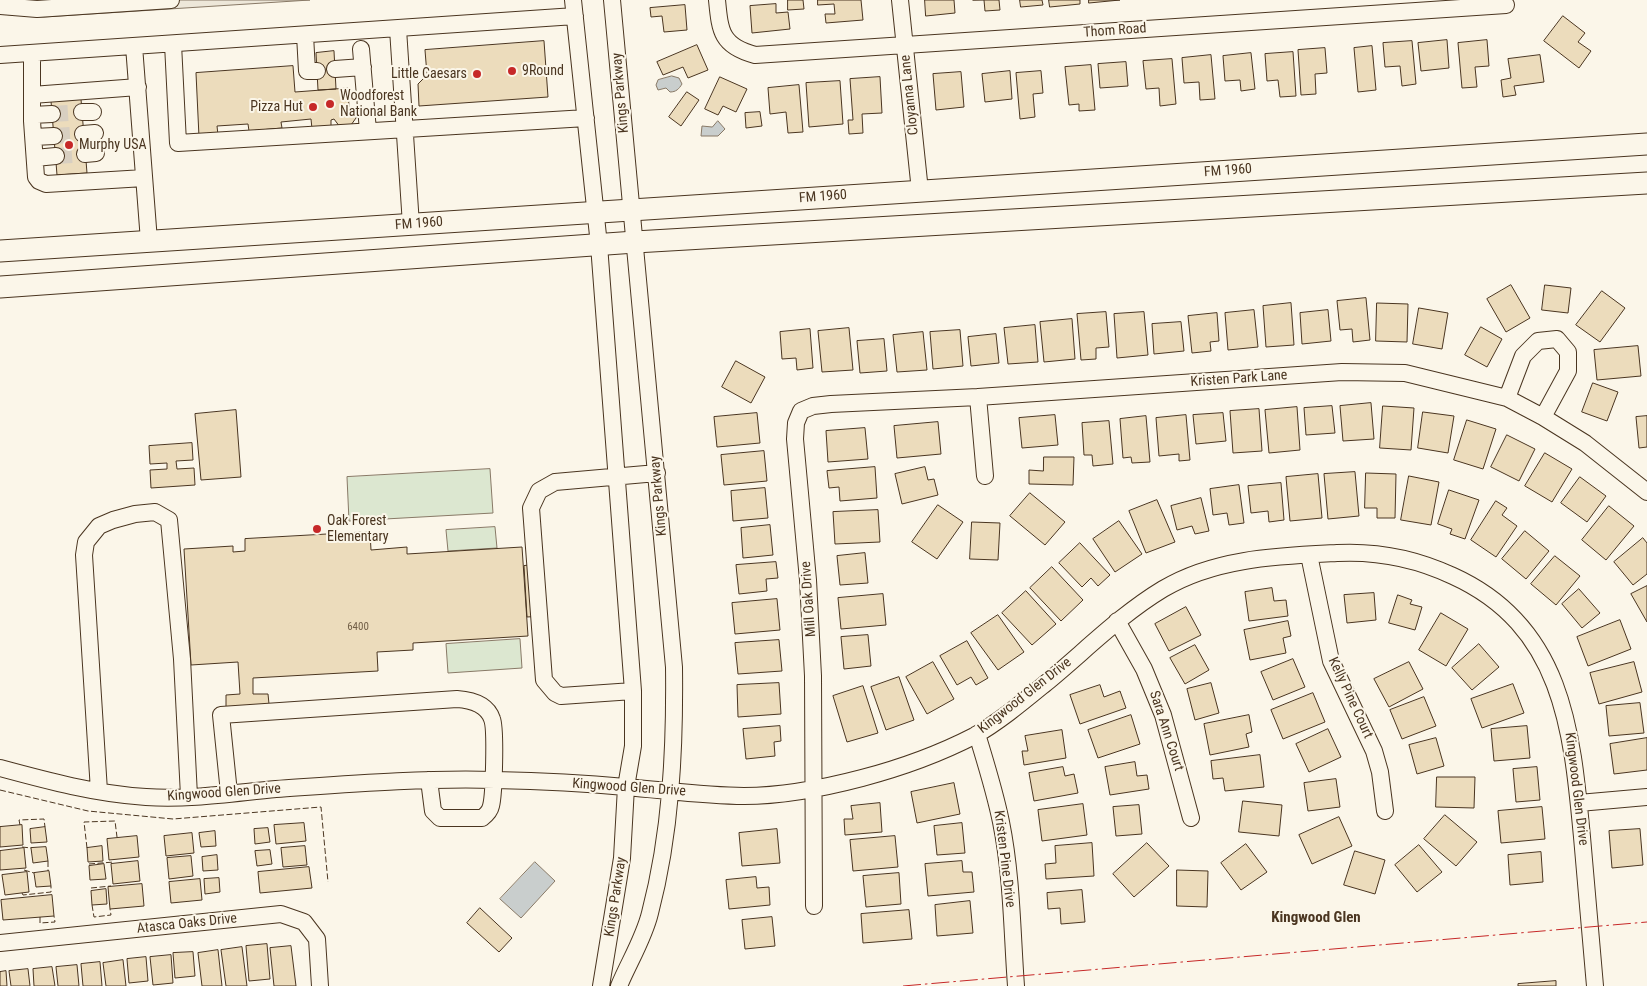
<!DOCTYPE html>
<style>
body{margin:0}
canvas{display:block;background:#fbf6e9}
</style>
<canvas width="1647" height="986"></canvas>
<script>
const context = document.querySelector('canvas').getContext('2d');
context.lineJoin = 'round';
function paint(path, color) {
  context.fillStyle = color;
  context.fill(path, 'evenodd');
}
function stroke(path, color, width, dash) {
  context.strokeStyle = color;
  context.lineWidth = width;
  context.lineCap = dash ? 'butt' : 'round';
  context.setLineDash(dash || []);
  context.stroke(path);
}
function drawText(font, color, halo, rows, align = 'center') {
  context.font = font + ' "Roboto Condensed",sans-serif';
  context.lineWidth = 4;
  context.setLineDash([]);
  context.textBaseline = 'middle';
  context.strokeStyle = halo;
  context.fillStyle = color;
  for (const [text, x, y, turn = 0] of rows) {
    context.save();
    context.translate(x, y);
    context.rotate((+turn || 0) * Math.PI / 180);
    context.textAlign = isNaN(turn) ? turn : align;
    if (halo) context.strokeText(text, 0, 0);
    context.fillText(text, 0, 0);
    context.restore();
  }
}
const green = new Path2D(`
 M490,469L493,513L349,521L347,477Z
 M495,527L497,548L448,551L446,530Z
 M520,639L522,668L448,673L446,644Z`);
paint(green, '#dce7d0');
stroke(green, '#887966', 1);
const parking = new Path2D(`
 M0,0H310L44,17L0,14Z`);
paint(parking, '#ede7d9');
stroke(parking, '#887966', 1);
const water = new Path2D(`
 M672,76L679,78L682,84C679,89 676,92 670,92L666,88L658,90L656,85L658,80Z
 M718,121L725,129L718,136H701L702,126L712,127Z
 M535,862L555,881L521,918L500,899Z`);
paint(water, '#c9cecd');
stroke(water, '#887966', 1);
const building = new Path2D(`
 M788,0H803L804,9L788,10Z
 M818,0H861L863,20L826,23L825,14H835L834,4L818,5Z
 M925,0H954L955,13L926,16Z
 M973,0H999L1000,10L985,11L984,0Z
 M1020,0H1042L1043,5L1021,7Z
 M1049,0H1080V4L1050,7Z
 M1089,0H1120L1089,3Z
 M776,4V13L788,12L790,29L752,33L750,6Z
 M685,5L687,30L664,32L662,16L651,17L650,8Z
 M1563,16L1585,33L1578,42L1591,51L1579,68L1544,41Z
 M1447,40L1449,68L1421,71L1418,43Z
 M1487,40L1489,66L1475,67L1477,87L1462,88L1458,43Z
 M544,41L548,97L419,106L418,84L427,75L425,50Z
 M1412,41L1416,84L1402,86L1400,66L1385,67L1383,43Z
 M697,45L708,70L688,78L683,67L663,75L657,62Z
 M1372,46L1376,90L1358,92L1354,48Z
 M1325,48L1327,73L1315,74L1316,94L1301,95L1298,50Z
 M334,51L336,89L318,90L316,53Z
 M1293,52L1296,96L1280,97L1278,80L1267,81L1265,54Z
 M1251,53L1255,89L1241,91L1240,80L1225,81L1223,56Z
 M1211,55L1215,99L1200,100L1199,82L1184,83L1182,58Z
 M1540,55L1544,82L1514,86L1516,95L1503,97L1501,80L1511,78L1508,59Z
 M1172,59L1176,104L1160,106L1159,88L1146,89L1143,61Z
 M1126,62L1128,86L1100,88L1098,64Z
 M1091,65L1095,110L1079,111V104L1069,105L1065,67Z
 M293,66L295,92L348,88L349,107L356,114V118L351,125L340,127L334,119L331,120V128L312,129L311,119L281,122L282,128L249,131L248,124L217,126L218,135L199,137L196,73Z
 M1010,71L1012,99L985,102L982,74Z
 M1041,71L1043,93L1033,94L1035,117L1020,119L1016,73Z
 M961,72L964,107L936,110L933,74Z
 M720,77L747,89L736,112L723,106L718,115L705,109Z
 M880,77L882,113L862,114L863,133L849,134L848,120H853L850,79Z
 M840,81L843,124L809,127L806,83Z
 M799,85L803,132L788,133L786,112L770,114L768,88Z
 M687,92L699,100L681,126L669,117Z
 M81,99L87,173L57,175L51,101Z
 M760,112L762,126L746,128L745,113Z
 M1511,285L1530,318L1506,332L1487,299Z
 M1545,285L1571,288L1568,313L1542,310Z
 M1602,291L1625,308L1600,342L1576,325Z
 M1366,298L1370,340L1353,342L1352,329L1340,330L1337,301Z
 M1291,303L1294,345L1266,347L1263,306Z
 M1377,303L1408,304L1407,342L1376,341Z
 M1419,308L1448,313L1442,349L1413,344Z
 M1254,310L1258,347L1228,350L1225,313Z
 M1328,310L1331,341L1302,344L1300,313Z
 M1106,312L1109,347L1096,348V359L1081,360L1077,314Z
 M1144,312L1148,355L1117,358L1114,314Z
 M1217,313L1219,341L1210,342L1211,351L1192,353L1188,316Z
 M1072,319L1075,359L1044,362L1040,322Z
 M1181,322L1184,351L1154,354L1152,324Z
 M1035,325L1038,362L1008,364L1004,328Z
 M1481,327L1502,339L1487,367L1465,355Z
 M849,328L853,370L822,372L818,331Z
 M810,329L813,368L797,370L796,358L782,359L780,332Z
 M960,330L963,366L933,369L930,332Z
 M923,332L927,370L897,372L893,335Z
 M996,334L999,363L971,366L968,337Z
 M884,339L887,371L860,373L857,341Z
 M1638,346L1641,376L1597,380L1594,350Z
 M736,361L765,377L751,403L722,387Z
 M1593,383L1618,392L1607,421L1582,412Z
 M1371,403L1374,439L1343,441L1340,406Z
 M1332,406L1335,433L1306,435L1304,408Z
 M1383,406L1414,408L1411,450L1380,448Z
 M1297,407L1300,450L1269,453L1265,410Z
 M1259,409L1262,451L1233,453L1230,411Z
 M236,410L241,477L201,480L195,414Z
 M1423,412L1454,416L1448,453L1418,448Z
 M757,413L760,443L717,447L714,417Z
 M1223,413L1226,441L1196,444L1193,415Z
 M1055,415L1058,445L1022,448L1019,418Z
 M1186,415L1190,460L1179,461V454L1159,456L1156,418Z
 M1146,416L1150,462L1132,463L1131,457L1123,458L1120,419Z
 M1647,416V447L1639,448L1636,417Z
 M1467,420L1496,429L1483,469L1454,460Z
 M1109,421L1113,464L1093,466L1092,455H1084L1082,423Z
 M938,422L941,454L897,458L894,426Z
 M865,428L868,459L828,462L826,431Z
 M1507,435L1535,449L1519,481L1491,467Z
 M192,443L193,460L176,461L177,469L194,468L195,485L151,488L150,470L167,469V463L150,464L149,446Z
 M764,451L767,481L724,485L721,455Z
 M1545,453L1572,469L1552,502L1525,486Z
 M1044,457H1074L1073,485L1029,484V470L1043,471Z
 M875,467L877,498L840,501L839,487L829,488L827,471Z
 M925,467L928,480L934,479L938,495L902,504L895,474Z
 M1355,472L1359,516L1328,519L1324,474Z
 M1366,473L1396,474L1395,518H1377V508H1365Z
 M1318,474L1322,518L1290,521L1286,477Z
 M1409,476L1439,482L1431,525L1401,520Z
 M1580,477L1606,496L1587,522L1561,503Z
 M1281,483L1284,520L1269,522L1268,511L1251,513L1248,486Z
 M1239,485L1244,523L1229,525L1227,513L1213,515L1210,489Z
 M765,488L768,518L733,521L731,491Z
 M1449,490L1479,500L1465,539L1450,534L1452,529L1438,524Z
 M1030,493L1065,522L1045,545L1010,516Z
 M1201,498L1209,531L1195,534L1192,526L1177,530L1171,506Z
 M1157,500L1175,542L1146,553L1129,511Z
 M1496,501L1507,508L1502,515L1517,526L1496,557L1471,540Z
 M938,505L963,522L937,559L912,542Z
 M1609,506L1634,526L1606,560L1582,540Z
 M878,510L880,542L835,544L833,512Z
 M1119,521L1142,554L1115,572L1093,539Z
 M972,522L1000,523L998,560L970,559Z
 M770,525L773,555L743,558L741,528Z
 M1525,531L1549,551L1526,579L1502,559Z
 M370,532L371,550L407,547V554L522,547L528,636L413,643V650L377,652L378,671L253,678V694H268L269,704L226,707V695L240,694L238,662L191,665L184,549L233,546V552L245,551V539Z
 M1643,538L1647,543V574L1633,585L1614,562Z
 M1080,543L1110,575L1098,586L1091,578L1082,587L1059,563Z
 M865,553L868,583L840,585L837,556Z
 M1555,556L1580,576L1556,605L1531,584Z
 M776,562L778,578L766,579L767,591L739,594L736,565Z
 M540,564L543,616L527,617L524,566Z
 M1052,567L1083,600L1061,621L1030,588Z
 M1647,586V622L1631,594Z
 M1272,588L1274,601L1286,600L1288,616L1249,621L1245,592Z
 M1579,589L1600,613L1582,628L1562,604Z
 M1026,591L1056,624L1032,645L1002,613Z
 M1374,593L1376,620L1347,623L1344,595Z
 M883,594L886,625L841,629L838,598Z
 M1398,595L1412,600L1410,604L1422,607L1415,630L1389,623Z
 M777,599L780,630L735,634L732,603Z
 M1186,607L1201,635L1169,651L1155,624Z
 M1441,613L1468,629L1446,666L1419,650Z
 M998,615L1024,652L998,670L971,633Z
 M1620,620L1631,649L1588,666L1577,637Z
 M1288,621L1291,636L1283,638L1286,653L1250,660L1244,630Z
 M868,635L871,666L844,669L841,637Z
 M779,640L782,671L738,674L735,643Z
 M967,641L988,678L976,685L971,677L957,685L940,656Z
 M1479,644L1499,667L1472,690L1452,668Z
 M1195,645L1209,670L1185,684L1170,658Z
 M1293,659L1305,687L1273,700L1261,672Z
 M933,662L954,699L927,714L906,677Z
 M1409,662L1423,689L1389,707L1374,679Z
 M1634,662L1642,692L1599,704L1590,673Z
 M899,677L914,720L886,730L871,687Z
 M779,683L781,714L738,717L737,685Z
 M1211,683L1219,713L1195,720L1187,689Z
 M1513,684L1524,713L1482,728L1471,699Z
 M1100,685L1104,697L1120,691L1126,708L1080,724L1070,695Z
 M863,686L878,733L847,742L833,696Z
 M1313,693L1325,722L1283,739L1271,710Z
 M1424,697L1436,726L1402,739L1390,710Z
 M1640,703L1644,733L1609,736L1606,706Z
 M1131,715L1140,744L1098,758L1088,730Z
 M1249,715L1252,732L1246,734L1249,747L1210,755L1204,724Z
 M780,726L781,741L774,742L775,756L746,759L743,729Z
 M1527,726L1530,758L1494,761L1491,729Z
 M1328,729L1341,757L1309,772L1296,744Z
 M1062,730L1066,758L1024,765L1022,751H1028L1025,736Z
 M1436,738L1444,766L1417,774L1409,745Z
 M1647,738V770L1614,774L1610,744Z
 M1260,755L1264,787L1225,791L1223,778L1213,779L1211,761Z
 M1135,762L1137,776L1147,775L1149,789L1110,795L1105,767Z
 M1063,767L1065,776L1074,774L1078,793L1034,801L1029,773Z
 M1537,767L1540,800L1516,802L1513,769Z
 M1437,777H1475L1474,808L1436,807Z
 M1336,779L1340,807L1308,811L1304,783Z
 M954,783L960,814L917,823L911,792Z
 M1243,801L1282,805L1279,836L1239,832Z
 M880,803L882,832L845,835L844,819H853L851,806Z
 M1083,804L1087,835L1042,841L1038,810Z
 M1139,805L1142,834L1116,836L1113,807Z
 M1542,807L1545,839L1501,843L1498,811Z
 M1445,815L1477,842L1456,866L1424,839Z
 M1339,817L1352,846L1312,864L1299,835Z
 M304,823L306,841L276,844L274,825Z
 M962,823L965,853L937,855L934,826Z
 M22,825L23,845L0,847V827Z
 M45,827L47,842L31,843L30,829Z
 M268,828L270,842L255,844L254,829Z
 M777,829L780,863L742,866L739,833Z
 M1640,829L1643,865L1612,868L1609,831Z
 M215,831L216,846L201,847L199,833Z
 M192,833L194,853L166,856L164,836Z
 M137,836L139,857L109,860L107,839Z
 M895,836L898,867L853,871L850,840Z
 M1092,843L1094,876L1046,879L1045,864L1056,863L1055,846Z
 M1147,843L1169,866L1134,897L1113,874Z
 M1246,844L1267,872L1241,890L1221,863Z
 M1419,845L1442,872L1417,892L1395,865Z
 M102,846L103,861L88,862L87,848Z
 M305,846L307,865L283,867L281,848Z
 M46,847L48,861L33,863L31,848Z
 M24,848L26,868L0,870V851Z
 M270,850L272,864L257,866L255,851Z
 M1355,851L1385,860L1375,894L1344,885Z
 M1541,852L1543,882L1510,885L1508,855Z
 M217,855L218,870L203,871L202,857Z
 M191,856L193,876L169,879L167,858Z
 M138,861L140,881L113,884L111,864Z
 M962,861L963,872H972L974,892L928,896L925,864Z
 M104,864L106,879L90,880L89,866Z
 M309,867L312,888L260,893L258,872Z
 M1177,870L1208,871L1207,907L1177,906Z
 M49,871L51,886L36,887L34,873Z
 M27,872L29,892L5,895L2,875Z
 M899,873L901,904L866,907L863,876Z
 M756,877L757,888L769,887L770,905L729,909L726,880Z
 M219,878L220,892L205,894L204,879Z
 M200,879L202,900L171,903L169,882Z
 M142,884L144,906L110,909L108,887Z
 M106,889L107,904L92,905L91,891Z
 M1082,890L1085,922L1061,924L1060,908L1048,909L1047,893Z
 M52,895L54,916L3,920L1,900Z
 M970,901L973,933L937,936L935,905Z
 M480,908L512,938L499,952L467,923Z
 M909,910L912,939L863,943L861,914Z
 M772,917L775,946L745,949L742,920Z
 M267,944L270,979L249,981L246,946Z
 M291,946L296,986H274L270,948Z
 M242,947L247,986H226L221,950Z
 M218,950L222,986H202L198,953Z
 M193,952L195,976L175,978L173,953Z
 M171,955L173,983L153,985L150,957Z
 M146,957L148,981L129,983L127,959Z
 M123,960L126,986H106L103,963Z
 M100,962L102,986H83L81,964Z
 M77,965L79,986H58L56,967Z
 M52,967L55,986H34L33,969Z
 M28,969L30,986H11L9,971Z
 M6,971L7,986H0V972Z
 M1556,981V986H1518V984Z`);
paint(building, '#ecdcbc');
stroke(building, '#4a3520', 1);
stroke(new Path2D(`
 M52,114L82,112
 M54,136L83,134
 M56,156L85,154`), '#d8cfc1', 16, [16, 8]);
const minor = new Path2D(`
 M573,0L599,245L633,691V746L626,787L622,858L601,986
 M612,0L674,667C675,749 671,833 650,913C644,938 629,962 619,986
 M717,0C720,31 721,46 755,55L1506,5
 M900,0L920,191
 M0,6L37,9L171,0
 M398,29L411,225
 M305,35L307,71H317
 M173,44L178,143L586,118
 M134,46L149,241
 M361,49L368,131
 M32,53V121L36,177L39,181L46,184L144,178
 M0,55L575,16
 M335,69L363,67
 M32,95L138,87
 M82,112H93
 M32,115L52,114
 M83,134L95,133
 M34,137L54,136
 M85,154L96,153
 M35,158L56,156
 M978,397L985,476
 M1507,398L1523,356L1538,341L1557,339L1568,352V371L1543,417
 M1309,555L1331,661L1374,751L1380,772L1385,811
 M1117,621L1144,669L1163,715L1191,818
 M633,691L561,696L555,693L544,680L531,508L539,491L555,482L657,473
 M977,734C986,764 995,792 1001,822C1012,876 1012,932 1016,986
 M0,768C48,781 96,794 146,797C189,800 233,793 276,789C349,784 422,778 495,780C538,781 582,783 625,787C664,790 704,796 744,796C783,796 824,788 862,778C900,768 939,754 974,736C999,722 1024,701 1046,683C1085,651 1120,615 1163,589C1215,558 1277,556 1337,553C1376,551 1417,559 1453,576C1563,626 1572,730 1582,837C1586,887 1591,936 1595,986
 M99,791L84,555L86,542L99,526L113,520L135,514L155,512L169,520L182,659L189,796
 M229,793L221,715L457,699C471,700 487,704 492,719C496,729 494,795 491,806C490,811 486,815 482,818H440L433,811L429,780
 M1579,803L1647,797
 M814,906L813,676L808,580L795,439L796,423L801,411L813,406L831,404L978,397L1342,372L1405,373L1507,398L1543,417L1585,443L1647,492
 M0,943L281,914L304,922L317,939L320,986`);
const major = new Path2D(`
 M0,251L1647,144
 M0,287L635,242L1647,183`);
stroke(minor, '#4a3520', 18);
stroke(major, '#4a3520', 23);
stroke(minor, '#fbf6e9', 16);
stroke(major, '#fbf6e9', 21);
stroke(new Path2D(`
 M0,790L88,811L173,819L321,807L328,882
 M20,825L19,820L44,819L45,827
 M22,847L31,848
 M87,848L84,822L115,821L117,837
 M48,861V871
 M89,864L114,862
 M24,870L34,873
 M91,888L111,886
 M22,893L23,895L51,892V886
 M92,905L94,917L111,915L110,909
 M40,917V923L55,922L54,916`), '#4a3520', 1, [6, 2.5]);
stroke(new Path2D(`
 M903,986L1647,922`), '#c62828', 1, [18, 4, 2.5, 4]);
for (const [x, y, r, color] of [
 [512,71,5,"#c62828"],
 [477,74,5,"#c62828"],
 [330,104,5,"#c62828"],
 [313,107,5,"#c62828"],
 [69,145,5,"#c62828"],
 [317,529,5,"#c62828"]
]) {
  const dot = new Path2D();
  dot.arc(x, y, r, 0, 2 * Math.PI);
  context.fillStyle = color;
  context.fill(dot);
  stroke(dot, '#fbf6e9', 2);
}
drawText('11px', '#725f47', null, [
 ["6400",358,627]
]);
drawText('14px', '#4a3520', '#fbf6e9', [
 ["Thom Road",1115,31,-4],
 ["Kings Parkway",621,93,-95],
 ["Cloyanna Lane",910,95,-96],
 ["FM 1960",1228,171,-4],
 ["FM 1960",823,197,-4],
 ["FM 1960",419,224,-4],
 ["Kristen Park Lane",1239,379,-4],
 ["Kings Parkway",659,496,-95],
 ["Mill Oak Drive",809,599,-94],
 ["Kingwood Glen Drive",1025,696,-38],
 ["Kelly Pine Court",1350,698,65],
 ["Sara Ann Court",1166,731,72],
 ["Kingwood Glen Drive",629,788,4],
 ["Kingwood Glen Drive",1576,789,83],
 ["Kingwood Glen Drive",224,793,-4],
 ["Kristen Pine Drive",1004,859,83],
 ["Kings Parkway",616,897,-81],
 ["Atasca Oaks Drive",187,924,-6]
]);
drawText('14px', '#4a3520', '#fbf6e9', [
 ["9Round",522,71],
 ["Little Caesars",467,74,"right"],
 ["Woodforest",340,96],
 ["National Bank",340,112],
 ["Pizza Hut",303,107,"right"],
 ["Murphy USA",79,145],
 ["Oak Forest",327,521],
 ["Elementary",327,537]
], 'left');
drawText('bold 15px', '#4a3520', '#fbf6e9', [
 ["Kingwood Glen",1316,918]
]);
</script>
